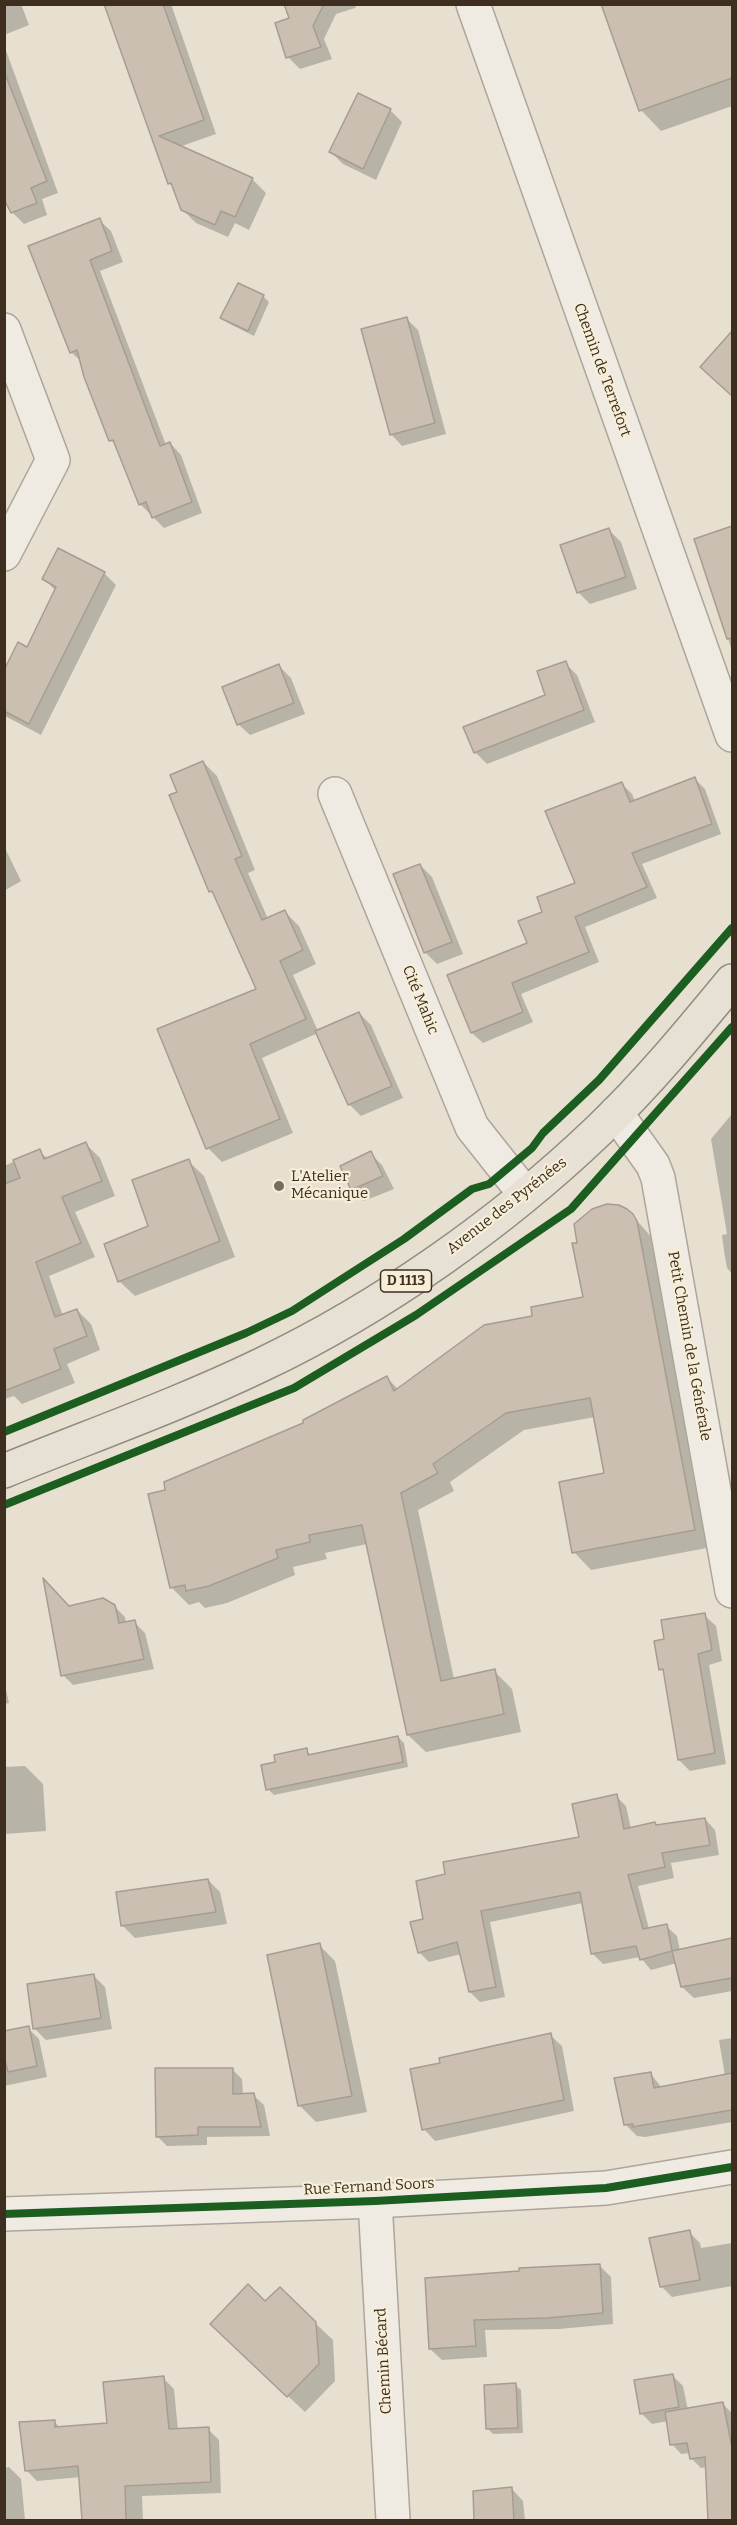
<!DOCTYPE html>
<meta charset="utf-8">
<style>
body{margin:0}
#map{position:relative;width:737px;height:2525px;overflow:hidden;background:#e7e0d1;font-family:Bitter,serif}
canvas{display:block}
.frame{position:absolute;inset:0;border:6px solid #3d2e20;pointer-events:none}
</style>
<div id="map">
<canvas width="737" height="2525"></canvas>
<div class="frame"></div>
</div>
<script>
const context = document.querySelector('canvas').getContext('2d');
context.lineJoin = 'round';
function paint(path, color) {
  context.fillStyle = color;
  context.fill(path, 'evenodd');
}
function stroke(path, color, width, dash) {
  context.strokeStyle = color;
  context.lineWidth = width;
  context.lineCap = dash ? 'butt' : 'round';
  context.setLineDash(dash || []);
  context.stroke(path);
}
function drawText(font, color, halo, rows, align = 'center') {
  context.font = font + ' Bitter,serif';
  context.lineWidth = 4.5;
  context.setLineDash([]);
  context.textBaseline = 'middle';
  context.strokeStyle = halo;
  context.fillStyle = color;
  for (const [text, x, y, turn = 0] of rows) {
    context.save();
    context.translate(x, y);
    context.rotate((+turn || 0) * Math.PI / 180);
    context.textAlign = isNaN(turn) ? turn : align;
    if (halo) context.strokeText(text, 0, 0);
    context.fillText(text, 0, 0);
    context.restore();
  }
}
paint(new Path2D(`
 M4,4H21L29,25L4,35Z
 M106,4H171L216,134L179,147L252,179L266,193L249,230L235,223L228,237L196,223L182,209L175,189L169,183Z
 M286,4H357L355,8L336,14L324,39L332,59L300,69L288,57L291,19Z
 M603,4H732V106L661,131L641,110Z
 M4,45L58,193L42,199L47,215L24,224L12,212L4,193Z
 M390,110L402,122L376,180L343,164L331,152Z
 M99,220L111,231L123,262L100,271L166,445L170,443L181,455L202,513L164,528L140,504L118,447L111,440L82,362L71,352L60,328Z
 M263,296L269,302L254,336L228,323L222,318Z
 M407,319L418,330L446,434L402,446L391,434Z
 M732,333V396L702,367Z
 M732,527V651L696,540Z
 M609,530L621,542L637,589L590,604L578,592Z
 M104,573L116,585L41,735L5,716L4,673L28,649L56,591L44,579Z
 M565,663L577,675L595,722L487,764L475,752L547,696Z
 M279,666L291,678L305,714L250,735L238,724Z
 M203,762L217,776L255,870L248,873L268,919L285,912L299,926L316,964L293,975L318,1031L359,1013L371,1025L403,1098L361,1116L349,1104L318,1033L262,1058L293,1133L222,1162L208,1148L258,989L216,896L210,891L179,793Z
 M695,779L705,789L721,834L642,864L657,898L585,927L599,962L521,994L533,1022L483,1043L472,1033L449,975L529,944L544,913L577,884L622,784L632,794L635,801Z
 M4,846L21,881L4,891Z
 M420,865L432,877L463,954L437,964L425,952Z
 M732,1114V1274L727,1268L724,1251L722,1235L727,1234L711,1139Z
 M86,1144L100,1158L115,1196L75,1212L95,1257L49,1276L63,1316L77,1310L91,1324L100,1350L67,1364L75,1383L22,1404L14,1396L4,1399V1166L39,1151L48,1159Z
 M370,1153L382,1165L394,1189L364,1201L352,1189Z
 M188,1161L204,1176L235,1257L135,1296L119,1281Z
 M632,1215L654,1240L712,1547L591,1570L574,1552L606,1475L595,1417L524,1430L450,1482L454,1491L418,1510L454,1679L494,1671L512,1689L521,1732L426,1752L408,1735L367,1544L325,1553L327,1559L293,1567L295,1575L227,1603L205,1608L199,1602L189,1605L171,1587L167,1491L305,1424L387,1378L398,1389L534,1317L584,1299Z
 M114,1606L125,1617L126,1623L134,1622L145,1633L154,1669L73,1685L63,1675L69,1607Z
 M704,1615L716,1626L722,1661L709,1665L726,1764L690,1771L679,1760L665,1674L661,1669L666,1640Z
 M4,1681L9,1703L4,1704Z
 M398,1737L404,1743L408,1767L274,1795L268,1789L306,1750L312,1756Z
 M25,1766L43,1784L46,1831L4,1834V1767Z
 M616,1796L626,1806L631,1829L705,1819L715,1830L719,1855L671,1863L674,1878L638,1886L649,1929L666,1926L677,1936L680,1951L732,1940V1991L694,1998L682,1987L677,1963L651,1970L640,1957L603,1964L593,1954L583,1903L490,1922L505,1997L480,2002L470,1992L461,1954L429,1962L419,1952L425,1921L581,1838Z
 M208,1880L220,1892L227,1924L135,1938L123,1926Z
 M319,1945L335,1961L367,2112L316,2122L300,2106Z
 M94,1976L105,1987L112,2029L46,2040L34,2028Z
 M28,2028L39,2039L47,2077L4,2086V2033Z
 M550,2035L562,2046L574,2111L435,2141L424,2129Z
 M732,2038V2122L645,2137L637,2136L626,2125L650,2073L662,2088L725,2076L719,2040Z
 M232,2069L242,2079L243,2095H253L264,2105L270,2136L207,2137V2145L167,2146L157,2136Z
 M689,2232L700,2243L701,2248L732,2243V2286L672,2297L661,2286Z
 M599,2265L611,2277L613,2324L559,2329L485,2330L487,2357L442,2360L430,2349L520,2273Z
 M265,2303L315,2323L333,2340L335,2381L305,2412L229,2341Z
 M672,2375L683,2386L688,2410L723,2404L732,2413V2510L718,2512L707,2467L701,2468L692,2459L691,2453L681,2454L672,2444L668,2421L652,2424L641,2413Z
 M163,2378L174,2389L178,2430L208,2429L219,2440L221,2493L142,2496L143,2520H84L81,2477L37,2481L26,2470L54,2421L60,2428L108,2424Z
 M515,2385L521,2390L523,2433L493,2434L487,2428Z
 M9,2467L21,2479L25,2520H4V2468Z
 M512,2489L523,2501L525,2520H476L474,2492Z`), '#0003');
const building = new Path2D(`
 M104,4H163L204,120L159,136L253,178L235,217L221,211L215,225L181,210L171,183L168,184Z
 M284,4H324L313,26L321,47L286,58L275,23L289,18Z
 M601,4H732V78L639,111Z
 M6,76L47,181L31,188L37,203L11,213L4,199V77Z
 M358,93L391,109L363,169L329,152Z
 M100,218L112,251L90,260L160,446L170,442L192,502L152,518L146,502L139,505L113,440L109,441L84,377L77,350L70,353L28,246Z
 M238,283L264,295L248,331L220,318Z
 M407,317L435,423L390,435L361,329Z
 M732,331V396L700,367Z
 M732,526V638L727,639L694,539Z
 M609,528L626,577L577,593L560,545Z
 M58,548L105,572L29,724L4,711V670L18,642L27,647L56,587L42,579Z
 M566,661L584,710L474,753L463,727L545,695L537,671Z
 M279,664L294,703L237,725L222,687Z
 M203,761L242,856L235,859L262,920L285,910L303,950L280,961L306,1019L250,1044L280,1119L206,1149L157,1029L256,989L212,891L209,892L169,795L177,792L170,775Z
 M695,777L712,824L632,853L647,887L575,917L589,952L512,983L523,1012L471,1033L447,975L527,943L518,921L542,912L537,897L575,883L545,811L622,782L630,802Z
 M420,864L452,942L424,953L393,874Z
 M359,1012L392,1086L348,1105L315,1031Z
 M86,1142L102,1181L62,1197L81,1243L36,1262L55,1317L77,1309L87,1336L54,1349L61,1369L4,1391V1184L20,1178L13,1160L40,1149L44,1159Z
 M371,1151L383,1176L351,1190L340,1166Z
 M189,1159L220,1241L118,1282L104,1244L148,1226L132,1180Z
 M607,1204L619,1205L627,1209L633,1214L637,1221L695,1530L572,1553L559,1482L604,1473L590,1398L506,1413L433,1464L438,1473L401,1493L441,1681L495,1669L504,1714L407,1735L362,1525L309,1535L310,1542L276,1550L278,1558L209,1586L186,1591L185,1585L170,1588L148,1494L165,1490L164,1482L303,1423V1420L387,1376L394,1391L484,1325L532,1316L531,1307L583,1297L572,1243H577L574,1224L592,1209Z
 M43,1578L69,1606L103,1598L115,1605L119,1623L135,1620L144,1659L61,1676Z
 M705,1613L712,1650L698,1654L715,1753L678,1760L663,1669L659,1670L654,1641L664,1639L661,1620Z
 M398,1736L403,1762L266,1790L261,1765L275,1762L274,1755L307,1748L308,1755Z
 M617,1794L624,1829L655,1822L656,1825L705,1818L710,1845L662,1853L665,1867L628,1875L643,1929L667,1924L672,1951L640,1960L636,1946L591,1954L580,1892L481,1911L496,1987L469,1992L457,1942L418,1953L410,1922L423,1919L416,1881L445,1874L443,1862L579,1837L572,1804Z
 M208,1879L216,1912L121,1926L116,1892Z
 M732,1938V1978L681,1987L672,1951Z
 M320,1943L352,2096L298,2106L267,1955Z
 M94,1974L101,2018L33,2029L27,1984Z
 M29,2026L37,2066L8,2072L4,2057V2031Z
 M551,2033L564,2100L422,2130L410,2069L440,2063L439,2058Z
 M155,2068H233V2094L254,2093L261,2127H198V2135L156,2137Z
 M651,2072L654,2088L732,2073V2110L632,2127L633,2124L624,2125L614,2078Z
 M690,2230L700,2280L660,2287L649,2238Z
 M600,2264L603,2313L547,2318L474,2320L476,2346L429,2349L425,2278L519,2271V2268Z
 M248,2284L265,2301L280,2287L316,2322L319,2364L287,2397L210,2324Z
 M673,2374L679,2407L640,2414L634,2380Z
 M164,2376L169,2429L209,2427L211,2482L125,2486L126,2520H82L78,2466L25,2471L19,2422L55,2420V2427L107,2423L103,2382Z
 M516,2383L518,2428L486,2429L484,2385Z
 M723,2402L732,2447V2520H708L705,2457L690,2459L687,2443L670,2445L665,2412Z
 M512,2487L514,2520H474L473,2491Z`);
paint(building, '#cbbfb2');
stroke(building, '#a89c90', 1.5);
const minor = new Path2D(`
 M473,4L732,735
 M4,330L53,460L4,554
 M335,794L472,1127L525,1194
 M616,1113L653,1165L658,1178L732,1591
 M375,2201L393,2520`);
const tertiary = new Path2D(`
 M4,2214L375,2201L606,2188L732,2167`);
const primary = new Path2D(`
 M4,1471C90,1436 178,1405 261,1365C381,1308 503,1222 599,1130C647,1084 690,1032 732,981`);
stroke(minor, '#ada599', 36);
stroke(tertiary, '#ada599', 36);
stroke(primary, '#928b80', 36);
stroke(minor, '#efebe3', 33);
stroke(tertiary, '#efebe3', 33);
stroke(primary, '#e6e1d4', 33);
stroke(new Path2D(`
 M4,1432L246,1333L292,1311L404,1239L472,1189L489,1184L532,1148L543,1133L599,1080L732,928
 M4,1505L294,1388L416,1315L571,1209L732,1027
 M4,2214L375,2201L606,2188L732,2167`), '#1b5e20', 8);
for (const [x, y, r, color] of [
 [279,1186,6,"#786c5e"]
]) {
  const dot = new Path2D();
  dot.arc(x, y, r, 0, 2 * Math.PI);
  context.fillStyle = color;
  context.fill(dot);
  stroke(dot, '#f7eed8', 2);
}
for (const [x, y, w] of [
 [406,1281,51]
]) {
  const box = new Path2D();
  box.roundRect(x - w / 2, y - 11, w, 22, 4.5);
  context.fillStyle = '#f7eed8';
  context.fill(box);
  stroke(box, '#3d2e20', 1.5);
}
drawText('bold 14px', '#3d2e20', null, [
 ["D 1113",406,1281]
]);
drawText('15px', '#3d2e20', '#f7eed8', [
 ["Chemin de Terrefort",602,370,70],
 ["Cité Mahic",420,1000,68],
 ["Avenue des Pyrénées",507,1206,-38],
 ["Petit Chemin de la Générale",689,1346,80],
 ["Rue Fernand Soors",369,2187,-3],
 ["Chemin Bécard",384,2361,-93]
]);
drawText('15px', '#3d2e20', '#f7eed8', [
 ["L'Atelier",291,1177],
 ["Mécanique",291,1194]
], 'left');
</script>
